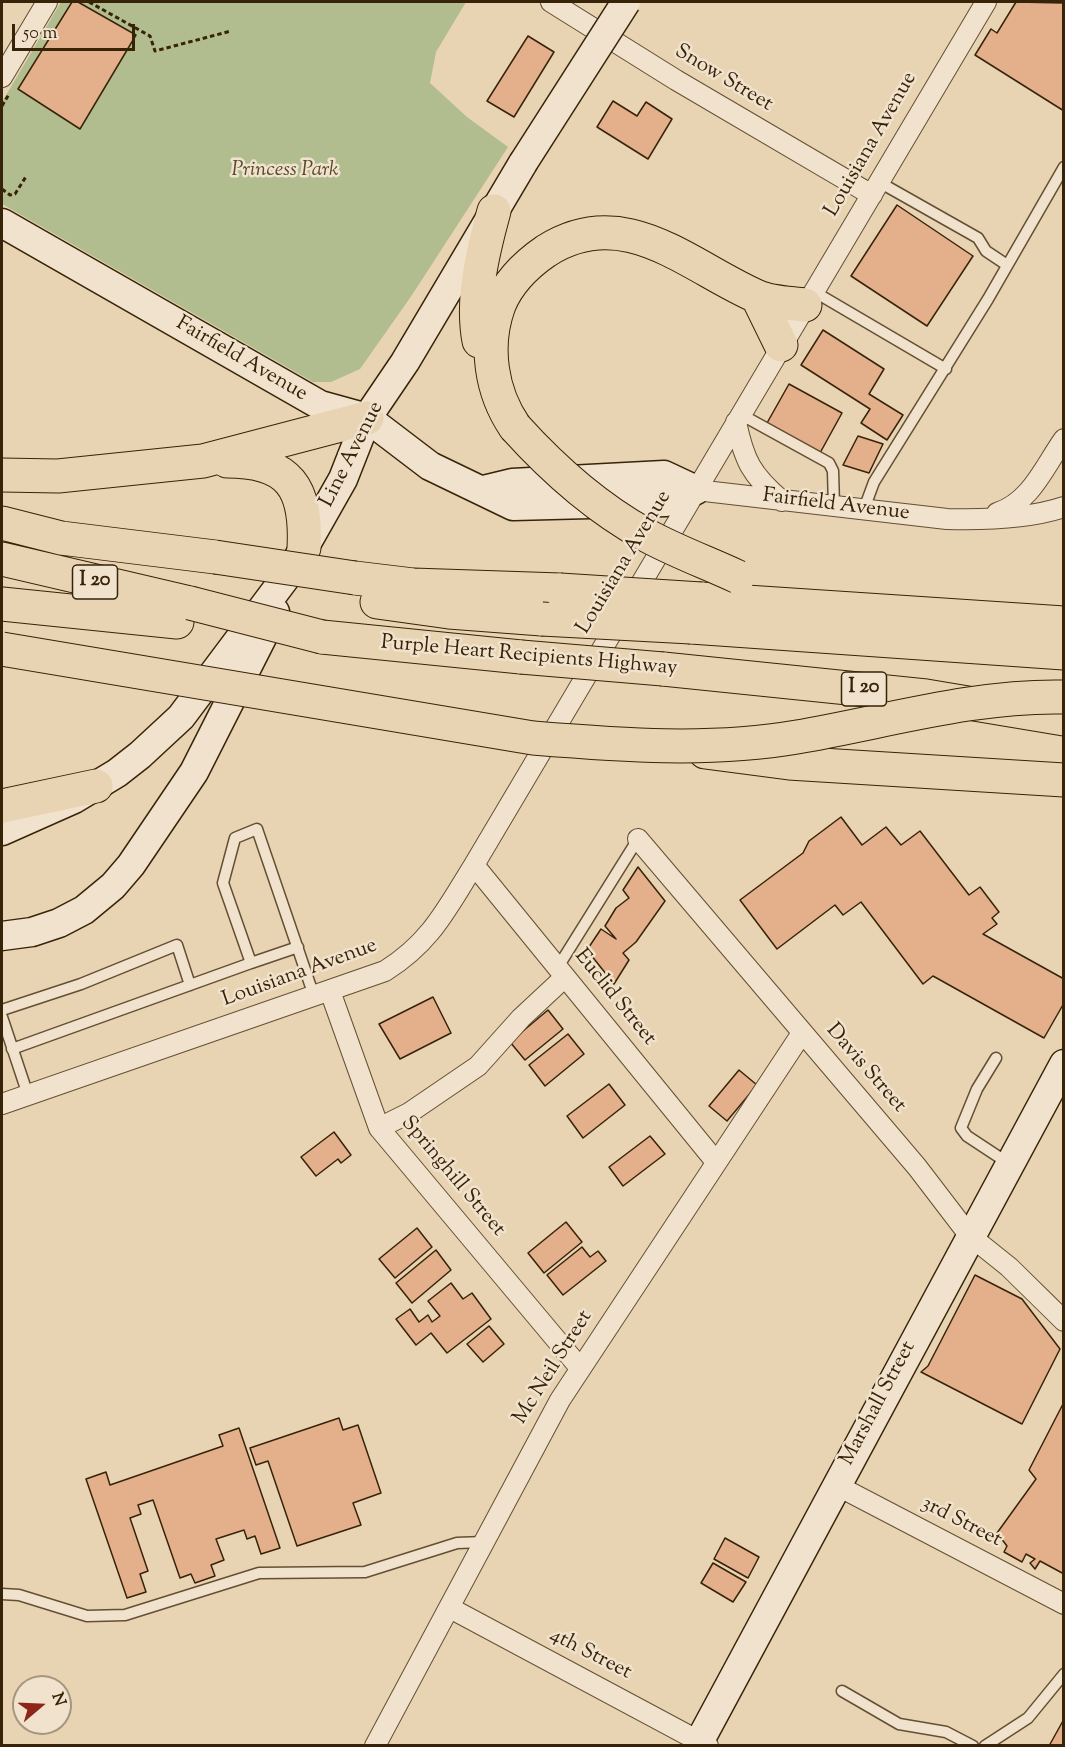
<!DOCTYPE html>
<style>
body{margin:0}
#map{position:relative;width:1065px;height:1747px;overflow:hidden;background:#e8d3b2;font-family:"Sorts Mill Goudy",serif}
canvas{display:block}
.frame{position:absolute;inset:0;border:3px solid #372308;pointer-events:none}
.north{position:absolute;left:12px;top:1675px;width:60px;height:60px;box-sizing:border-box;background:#f0e2cd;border:2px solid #a6967e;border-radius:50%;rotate:71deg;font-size:16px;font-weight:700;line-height:24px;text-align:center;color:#372308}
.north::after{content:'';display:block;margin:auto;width:21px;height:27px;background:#8f2418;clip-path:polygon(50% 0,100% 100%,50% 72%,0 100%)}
.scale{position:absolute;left:12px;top:24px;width:123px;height:27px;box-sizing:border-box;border:3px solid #372308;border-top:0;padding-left:8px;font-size:18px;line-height:21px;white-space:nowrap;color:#372308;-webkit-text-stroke:4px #f0e2cd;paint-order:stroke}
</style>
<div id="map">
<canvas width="1065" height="1747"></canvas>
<div class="frame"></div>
<div class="north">N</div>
<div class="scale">50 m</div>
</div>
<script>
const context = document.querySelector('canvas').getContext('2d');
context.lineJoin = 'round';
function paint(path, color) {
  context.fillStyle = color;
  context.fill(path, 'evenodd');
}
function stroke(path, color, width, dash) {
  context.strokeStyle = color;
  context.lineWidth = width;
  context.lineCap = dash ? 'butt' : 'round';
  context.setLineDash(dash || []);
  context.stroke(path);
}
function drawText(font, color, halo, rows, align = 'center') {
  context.font = font + ' "Sorts Mill Goudy",serif';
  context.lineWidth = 5;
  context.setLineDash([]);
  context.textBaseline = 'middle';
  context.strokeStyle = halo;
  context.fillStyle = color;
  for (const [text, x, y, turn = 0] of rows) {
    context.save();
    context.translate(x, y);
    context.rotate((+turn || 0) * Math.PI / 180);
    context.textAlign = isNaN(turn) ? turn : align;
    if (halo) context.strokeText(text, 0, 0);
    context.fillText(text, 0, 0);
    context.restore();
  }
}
paint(new Path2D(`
 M61,2H466L436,52L430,83L467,117L508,147L412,295L360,369L331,382H313L2,204V102Z`), '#b2bd8f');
const building = new Path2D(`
 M72,2H78L136,35L80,129L18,89Z
 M1016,2L1064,3V111L975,55L991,29L997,33Z
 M528,36L554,52L514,117L487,101Z
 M613,101L637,116L646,102L672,119L648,159L597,127Z
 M897,205L973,256L927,326L851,276Z
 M823,330L884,369L869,394L903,415L887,440L861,423L870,409L801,365Z
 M789,384L842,413L820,453L767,423Z
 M858,436L883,444L869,473L843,465Z
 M841,817L862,845L886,827L901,845L920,831L969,895L980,887L999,912L992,918L997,924L983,934L1064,979V1003L1044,1038L933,976L923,984L861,902L843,915L835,905L777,949L740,900L803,853L809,841Z
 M638,867L665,901L636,942L623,953L629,960L614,984L587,950L601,929L616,939L605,926L616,908L629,898L623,890Z
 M433,997L451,1033L400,1059L379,1024Z
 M548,1010L563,1029L525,1060L510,1042Z
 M568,1034L584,1054L545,1086L529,1065Z
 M739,1070L757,1085L727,1121L709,1106Z
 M609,1084L625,1105L583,1138L567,1116Z
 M334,1132L351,1155L341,1163L338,1159L316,1176L301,1157Z
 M650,1136L665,1154L623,1186L609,1167Z
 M566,1222L582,1242L544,1273L528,1253Z
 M417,1228L432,1247L395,1278L379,1259Z
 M582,1247L590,1257L598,1251L606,1261L563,1295L547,1275Z
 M436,1250L451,1270L412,1303L396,1283Z
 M975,1275L1022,1299L1060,1349L1022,1424L921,1372L928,1366Z
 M451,1283L463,1299L472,1293L491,1319L447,1353L431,1333L416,1345L396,1319L410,1309L419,1322L428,1315L432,1322L440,1316L428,1301Z
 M489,1326L504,1344L483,1362L467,1344Z
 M1064,1402V1574L1040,1561L1035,1569L1030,1563L1035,1559L1026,1554L1022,1562L1004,1552L1007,1546L997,1533L1036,1479L1029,1470Z
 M339,1418L343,1430L358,1425L381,1493L353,1503L361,1525L297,1546L268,1461L256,1465L250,1448Z
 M239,1428L280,1548L261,1554L255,1536L247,1539L244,1530L216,1539L224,1560L211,1565L215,1576L195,1583L191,1574L180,1578L153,1500L138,1505L141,1514L130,1518L148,1571L140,1574L146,1592L127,1598L86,1479L106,1472L110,1485L223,1446L219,1435Z
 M725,1538L759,1557L748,1578L714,1559Z
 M713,1563L746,1582L733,1602L701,1583Z
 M1064,1719V1746H1049Z`);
paint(building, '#e4b08b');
stroke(building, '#372308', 1.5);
const lane = new Path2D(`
 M879,182L978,238L986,251L1007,265
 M813,291L946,369
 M740,414L829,463L833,471L834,506
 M864,509L874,482L988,299L1064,167
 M251,963L298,947
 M558,967L638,839
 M2,1010L81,984L177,945L190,985
 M2,1017L28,1095
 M12,1049L251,963L223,883L235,838L257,829L314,996
 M996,1058L977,1089L961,1128L967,1136L1008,1163
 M2,1594L19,1595L87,1616L125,1615L259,1573L365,1572L457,1543L484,1542
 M842,1691L899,1724L946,1732L973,1746
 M985,1746L1028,1718L1064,1674`);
const street = new Path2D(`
 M551,2L676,80L872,195
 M2,77L47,2
 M736,422C744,460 751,475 782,501
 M696,490L947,519C985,520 1028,519 1064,507
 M997,513C1031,502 1044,467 1064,439
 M638,839L917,1167L969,1235L1009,1267L1064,1321
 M474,865L716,1162
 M330,991L379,1128L580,1368
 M2,1104L385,971C431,942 446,910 474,865L986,2
 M379,1128L409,1113L478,1066L521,1018L565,977
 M836,1485L1064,1604
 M450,1608L708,1746
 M375,1746L560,1400L802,1033`);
const secondary = new Path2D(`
 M2,223L320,405L367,418L430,466L513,506L666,502L696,490
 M483,490L512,483L664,475L696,490
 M2,831L74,799L117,773L140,755L181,717L292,569L343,479L367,418L405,362L523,163
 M2,936L32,932L59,923L84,910L113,886L131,865L194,772L275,612
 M697,1746L1064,1064`);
const highway = new Path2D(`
 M758,298L781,345
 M479,341C471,299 483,251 494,211
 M515,427C491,392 484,346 499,305C508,283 527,264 546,251C624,201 688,266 756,296C770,303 790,303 805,305
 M227,461C290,461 307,488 304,548
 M2,475L58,476L203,461L367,418
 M2,523L61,538L215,557
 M2,559L190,603
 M355,578L413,585L560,590
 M701,599L1064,623
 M377,602L449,612L542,619
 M2,604L177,622
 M691,627L1064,653
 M322,637L521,657
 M663,669L926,696L1064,719
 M705,752L789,763L1064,780
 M2,806L96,786`);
stroke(lane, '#634f32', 13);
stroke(street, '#634f32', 22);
stroke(secondary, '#372308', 31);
stroke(highway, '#372308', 35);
stroke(new Path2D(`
 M89,2L150,36L155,51L231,31
 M2,106L9,94
 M2,189L10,195L15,194L27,175`), '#372308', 3, [4.5, 3]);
stroke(lane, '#f0e2cd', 10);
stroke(street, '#f0e2cd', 20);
stroke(secondary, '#f0e2cd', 28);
stroke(highway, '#e8d3b2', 33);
const secondaryBridge = new Path2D(`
 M523,163L626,2`);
const highwayBridge = new Path2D(`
 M515,427C552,468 597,508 646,535C675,551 708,563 738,577
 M215,557L355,578
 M560,590L701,599
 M190,603L322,637
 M542,619L691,627
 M2,649L533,738C620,745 710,752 797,737C885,722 974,695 1064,697
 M521,657L663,669`);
stroke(secondaryBridge, '#372308', 31, []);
stroke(highwayBridge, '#372308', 35, []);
stroke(secondaryBridge, '#f0e2cd', 28);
stroke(highwayBridge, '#e8d3b2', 33);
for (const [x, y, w] of [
 [95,582,45],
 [864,689,45]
]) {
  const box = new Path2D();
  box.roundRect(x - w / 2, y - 17, w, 34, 4.5);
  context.fillStyle = '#f0e2cd';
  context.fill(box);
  stroke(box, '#372308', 1.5);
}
drawText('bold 20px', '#372308', null, [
 ["I 20",95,582],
 ["I 20",864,689]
]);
drawText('21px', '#372308', '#f0e2cd', [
 ["Snow Street",723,79,31],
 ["Louisiana Avenue",872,145,-60],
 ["Fairfield Avenue",241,360,30],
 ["Line Avenue",353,455,-63],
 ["Fairfield Avenue",836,506,7],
 ["Louisiana Avenue",625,563,-59],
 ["Purple Heart Recipients Highway",529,657,5],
 ["Louisiana Avenue",300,974,-20],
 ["Euclid Street",614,998,51],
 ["Davis Street",865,1069,49],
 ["Springhill Street",452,1177,50],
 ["Mc Neil Street",554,1368,-58],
 ["Marshall Street",879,1404,-62],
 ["3rd Street",961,1523,27],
 ["4th Street",590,1655,27]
]);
drawText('italic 21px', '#564a2a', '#f0e2cd', [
 ["Princess Park",285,171]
]);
</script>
